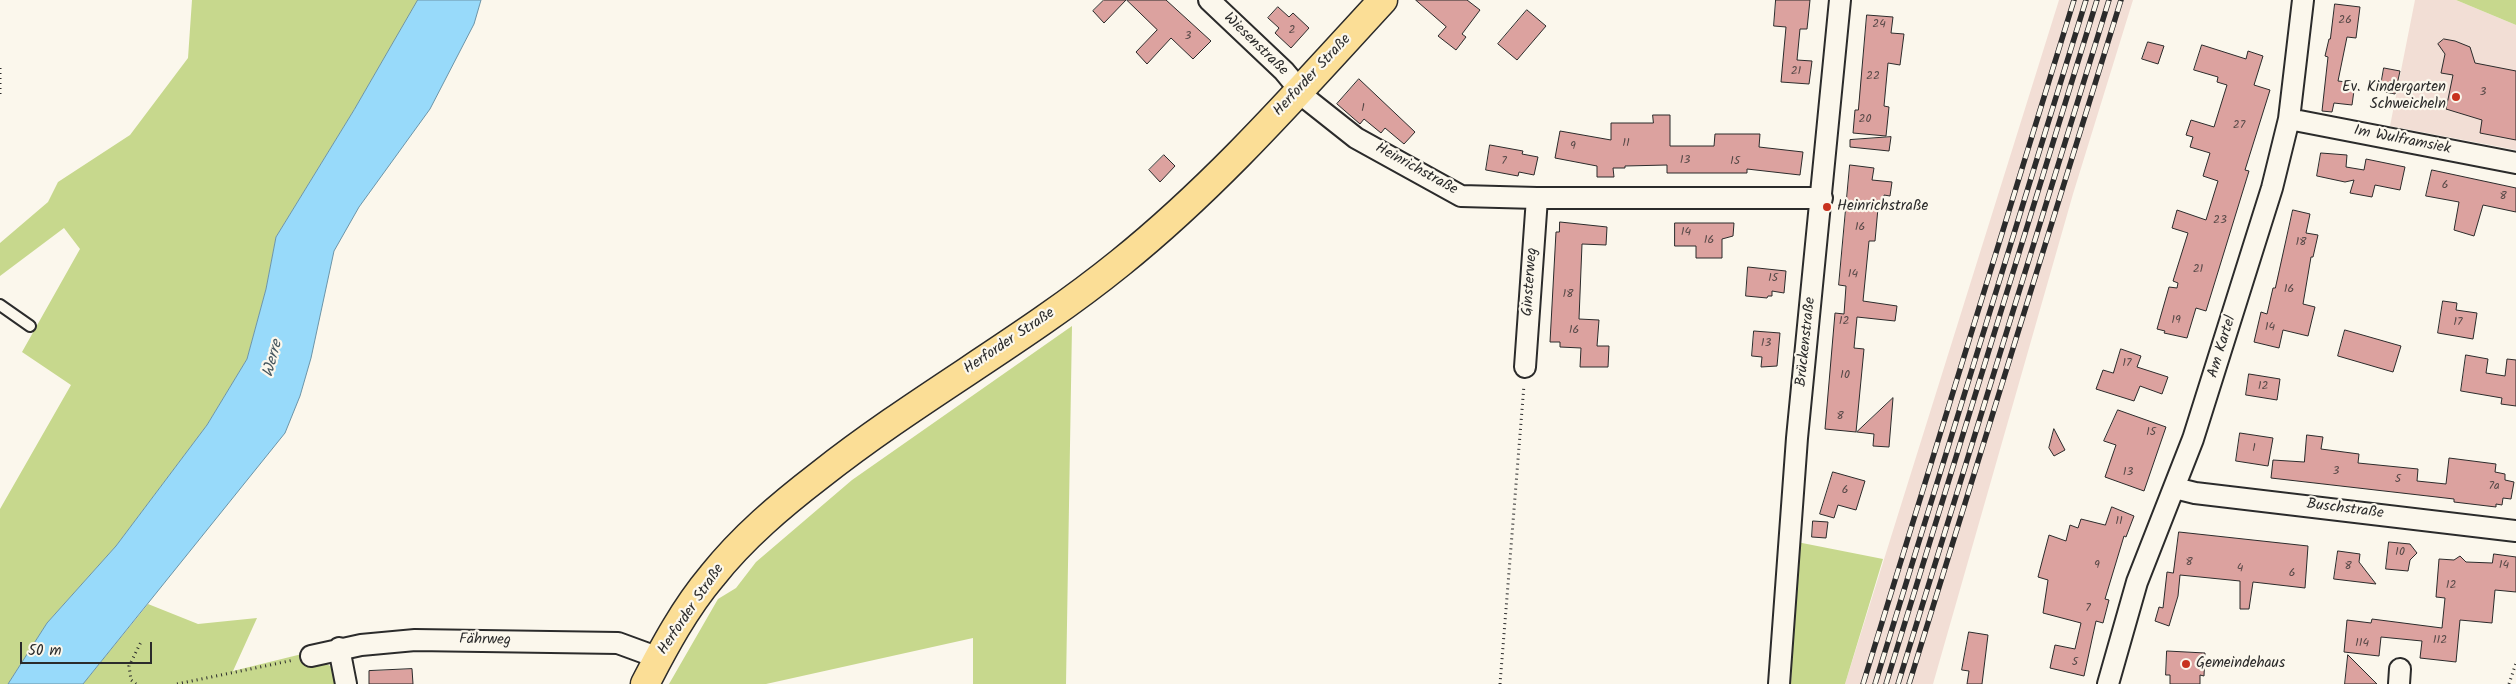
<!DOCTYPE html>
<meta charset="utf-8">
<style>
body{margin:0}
#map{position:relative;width:2516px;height:684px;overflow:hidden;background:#fbf7ec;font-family:Kalam,sans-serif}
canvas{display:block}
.scale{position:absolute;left:20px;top:642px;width:132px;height:22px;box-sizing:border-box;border:2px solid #2b2b2b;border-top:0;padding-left:6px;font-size:15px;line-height:18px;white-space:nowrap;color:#2b2b2b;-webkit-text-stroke:4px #fbf7ec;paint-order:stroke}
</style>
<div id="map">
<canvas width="2516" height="684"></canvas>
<div class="scale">50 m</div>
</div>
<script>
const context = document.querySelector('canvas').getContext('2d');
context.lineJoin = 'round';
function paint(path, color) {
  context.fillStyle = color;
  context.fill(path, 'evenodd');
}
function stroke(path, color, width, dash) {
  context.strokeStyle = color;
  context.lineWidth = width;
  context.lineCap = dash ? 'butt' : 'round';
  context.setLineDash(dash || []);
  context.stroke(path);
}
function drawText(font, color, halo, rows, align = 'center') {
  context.font = font + ' Kalam,sans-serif';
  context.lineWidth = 4.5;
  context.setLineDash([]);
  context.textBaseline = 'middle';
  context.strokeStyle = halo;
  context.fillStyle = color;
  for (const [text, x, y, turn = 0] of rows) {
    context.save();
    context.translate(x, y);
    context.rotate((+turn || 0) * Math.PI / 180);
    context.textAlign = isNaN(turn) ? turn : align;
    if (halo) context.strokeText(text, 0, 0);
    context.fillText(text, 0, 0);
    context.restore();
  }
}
paint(new Path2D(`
 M2059,0H2133L2073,194L1933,684H1845Z
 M2415,0H2456L2516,25V150L2390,126Z`), '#f2ded5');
paint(new Path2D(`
 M192,0H418L354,110L276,237L266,289L247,359L207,425L116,546L47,623L8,684H0V509L71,385L22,352L80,249L64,228L0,276V243L48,202L58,182L130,135L188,58Z
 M2456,0H2516V25Z
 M1072,326L1066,684H973V638L766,684H669L718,599L736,588L756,562L852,480Z
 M1797,542L1883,559L1845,684H1791Z
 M148,604L198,624L257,618L233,671L306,653L334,668L338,684H83Z`), '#c7d88d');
const water = new Path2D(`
 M418,0H481L474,24L430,109L359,207L334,251L311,358L300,396L285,433L83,684H8L47,623L116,546L207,425L247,359L266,289L276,237L354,110Z`);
paint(water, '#98dafa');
stroke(water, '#6c94a7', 1);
const building = new Path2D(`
 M1104,0H1126L1104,23L1093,11Z
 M1127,0H1166L1211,41L1193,59L1171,38L1147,64L1136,52L1157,30Z
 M1416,0H1467L1480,10L1462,34L1466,37L1456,50L1438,36L1446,27Z
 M1776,0H1810L1807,29H1800L1797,60L1812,61L1809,84L1781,82L1786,27L1774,26Z
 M2335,4L2360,7L2356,38L2347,37L2338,81L2355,83L2352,105L2334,103L2332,112L2322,111L2328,57L2325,56L2329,39H2330Z
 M1278,7L1289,17L1293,13L1309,28L1291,48L1275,33L1279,28L1268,18Z
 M1527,10L1546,26L1517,60L1498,44Z
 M1867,15L1893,17L1891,33L1904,34L1900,65L1888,63L1884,106L1889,107L1886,136L1853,133L1855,110H1858Z
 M2444,39L2455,41L2470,47L2475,63L2516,71V140L2480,133L2482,120L2446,109L2453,75L2441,73L2445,54L2438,44Z
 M2148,42L2164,46L2158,64L2142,59Z
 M2202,45L2246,59L2248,51L2263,56L2254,85L2270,90L2245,170L2249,171L2206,311L2196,308L2187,338L2164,333L2165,331L2157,329L2169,287L2177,288L2178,283L2173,281L2188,233L2172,228L2177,210L2206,220L2218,181L2203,176L2210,153L2190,147L2193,137L2186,135L2191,120L2214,127L2227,85L2217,82L2218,77L2194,70Z
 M2384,68L2400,71L2395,94L2380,91Z
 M1359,79L1415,132L1404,144L1385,128L1381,133L1364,119L1360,124L1337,104Z
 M1653,115H1670V146H1714L1715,134H1760L1759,147L1803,152L1800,175L1747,169V173H1667V165L1625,166V168H1613L1614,177H1597V166L1555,158L1560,131L1611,140V123H1653Z
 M1891,137L1889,151L1850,147V140Z
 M1490,145L1523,151L1522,154L1538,157L1534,175L1519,172L1518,176L1486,170Z
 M2321,153L2347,155L2346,167L2364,170L2366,159L2405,167L2400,190L2375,185L2372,197L2350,193L2354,180L2345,182L2317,176Z
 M1164,155L1175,166L1160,182L1149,170Z
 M1850,165L1874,168L1872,180L1892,182L1890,196L1884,195L1882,208H1878L1875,241H1869L1863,301L1897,306L1895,321L1857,317L1854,348L1864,349L1856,432L1825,429L1835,313L1844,314L1846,286L1839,285Z
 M2432,170L2516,188V212L2483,205L2474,236L2454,230L2459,202L2426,196Z
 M2293,210L2310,214L2306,233L2318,235L2313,257H2311L2303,304L2315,307L2308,336L2283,330L2279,348L2254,342L2261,312L2267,314L2273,288H2275Z
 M1560,222L1607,227L1606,245L1582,244L1579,319L1599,320L1597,346H1609L1608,367H1580L1581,348L1560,347V342H1550L1556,232H1559Z
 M1675,223H1734L1733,236L1722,239V258H1696V246H1675Z
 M1748,267L1786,271L1784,293L1772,291V296H1768L1767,298L1746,296Z
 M2443,301L2457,303L2456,310L2477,313L2473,339L2438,333Z
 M2345,330L2401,346L2393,372L2338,356Z
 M1754,331L1780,333L1777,366L1761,367L1762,357L1752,356Z
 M2121,349L2141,356L2137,367L2168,377L2162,394L2140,386L2134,401L2096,389L2103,370L2113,373Z
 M2466,355L2488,359L2486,373L2505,376L2507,359L2516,360V406L2501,404L2502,398L2461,391Z
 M2249,374L2280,379L2277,400L2246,395Z
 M1893,398L1889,447L1873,446L1874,434L1857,432Z
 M2118,410L2166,427L2144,491L2105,477L2116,445L2104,441Z
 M2054,429L2065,450L2054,456L2049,448Z
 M2240,433L2273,438L2268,466L2236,461Z
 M2307,435L2323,437L2321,449L2359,454L2358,463L2418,469L2417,481L2446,484L2449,458L2496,464L2495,472L2505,474V480L2514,482L2511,499L2503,498L2502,505L2496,504V507L2454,502V499L2271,478L2273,460L2304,462Z
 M1833,472L1865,481L1856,510L1838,505L1834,518L1820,514Z
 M2112,507L2134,516L2126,537L2124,536L2105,599L2109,600L2103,623L2096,621L2084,676L2050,668L2055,645L2075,649L2081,623L2043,613L2048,580L2038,577L2049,535L2066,541L2070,525L2078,528L2081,519L2105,525Z
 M1813,521L1828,522L1826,538L1812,537Z
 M2179,532L2308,546L2305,588L2253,582L2249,609H2240V581L2180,575L2178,596L2169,626L2155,621L2159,607L2163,608L2167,572L2173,573Z
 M2389,542L2410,544L2417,553L2410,560L2408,571L2386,569Z
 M2338,551L2360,554L2359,562L2376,584L2334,579Z
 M2494,554L2516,557V592L2495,590L2492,623L2460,620L2456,662L2420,658L2422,641L2381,637L2379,656L2344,652L2347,620L2371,623L2372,619L2442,628L2445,598L2436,597L2439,559L2454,560L2460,556L2466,562L2492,563Z
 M1969,632L1988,635L1982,684H1967L1969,671L1962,670Z
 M2167,651L2205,653L2204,676L2200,675V684H2170V675H2166Z
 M2348,655L2377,684H2345Z
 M412,669L413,684H369V671Z`);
paint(building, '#dca29f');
stroke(building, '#2b2b2b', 1);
const service = new Path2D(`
 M0,305L30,326`);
const minor = new Path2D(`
 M1209,0L1284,71L1308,100L1356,138L1461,196L1537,198H1822
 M2289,119L2516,163
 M1525,367L1537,198
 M2175,488L2195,493L2516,531
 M339,648L346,684
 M311,656L361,645L415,640L618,643L659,658
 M1779,684L1797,438L1840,0
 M2108,684L2137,582L2193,439L2272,188L2289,119L2303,0
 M2399,684L2400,669`);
const primary = new Path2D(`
 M645,684C664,647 685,608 712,576C743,537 781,505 820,475C916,399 1025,340 1120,263C1217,185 1299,91 1383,0`);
stroke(service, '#2b2b2b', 14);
stroke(minor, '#2b2b2b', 24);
stroke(primary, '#2b2b2b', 31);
stroke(new Path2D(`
 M0,68V94
 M136,684L131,680L129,666L142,640
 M177,684L294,660
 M1500,684L1524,385
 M2509,684L2516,663`), '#2b2b2b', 3, [1, 4]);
stroke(service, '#fbf7ec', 10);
stroke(minor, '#fbf7ec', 20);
stroke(primary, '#fbde96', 28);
const rail = new Path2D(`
 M1863,684L2074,0
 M1875,684L2086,0
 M1886,684L2097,0
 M1898,684L2109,0
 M1909,684L2121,0`);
stroke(rail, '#2b2b2b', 5.5);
stroke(rail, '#fbf7ec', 4, [11]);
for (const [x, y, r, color] of [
 [2456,97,5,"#c8321e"],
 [1827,207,5,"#c8321e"],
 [2186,664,5,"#c8321e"]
]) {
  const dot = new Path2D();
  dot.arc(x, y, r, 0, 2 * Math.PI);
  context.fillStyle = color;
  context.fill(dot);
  stroke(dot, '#fbf7ec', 2);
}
drawText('12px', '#574948', null, [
 ["26",2345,21],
 ["24",1879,25],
 ["2",1292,31],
 ["3",1188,37],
 ["21",1796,72],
 ["22",1873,77],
 ["3",2483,93],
 ["1",1363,109],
 ["20",1865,120],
 ["27",2239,126],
 ["11",1626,144],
 ["9",1573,147],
 ["13",1685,161],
 ["7",1504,162],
 ["15",1735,162],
 ["6",2445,186],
 ["8",2503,197],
 ["23",2220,221],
 ["16",1860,228],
 ["14",1686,233],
 ["16",1709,241],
 ["18",2301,243],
 ["21",2198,270],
 ["14",1853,275],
 ["15",1773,279],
 ["16",2289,290],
 ["18",1568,295],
 ["19",2176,321],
 ["12",1844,322],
 ["17",2458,323],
 ["14",2270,328],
 ["16",1574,331],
 ["13",1766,344],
 ["17",2127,364],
 ["10",1845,376],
 ["12",2263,387],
 ["8",1840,417],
 ["15",2151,433],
 ["1",2254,449],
 ["3",2336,472],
 ["13",2128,473],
 ["5",2398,480],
 ["7a",2494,487],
 ["6",1845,491],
 ["11",2119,522],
 ["10",2400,553],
 ["8",2189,563],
 ["9",2097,566],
 ["14",2504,566],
 ["8",2348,567],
 ["4",2240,569],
 ["6",2292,574],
 ["12",2451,586],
 ["7",2088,609],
 ["112",2440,641],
 ["114",2362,644],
 ["5",2075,663]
]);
drawText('15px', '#2b2b2b', '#fbf7ec', [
 ["Wiesenstraße",1255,45,44],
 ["Herforder Straße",1313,76,-47],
 ["Im Wulframsiek",2402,141,11],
 ["Heinrichstraße",1416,170,29],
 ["Ginsterweg",1531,282,-86],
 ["Herforder Straße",1010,342,-34],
 ["Brückenstraße",1807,342,-84],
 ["Am Kartel",2223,347,-73],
 ["Buschstraße",2345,510,7],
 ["Herforder Straße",692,610,-56],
 ["Fährweg",485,641,1]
]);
drawText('15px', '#2b2b2b', '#fbf7ec', [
 ["Ev. Kindergarten",2446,88,"right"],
 ["Schweicheln",2446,105,"right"],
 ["Heinrichstraße",1837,207],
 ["Gemeindehaus",2196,664]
], 'left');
drawText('italic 16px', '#46575f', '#fbf7ec', [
 ["Werre",274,359,-75]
]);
</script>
